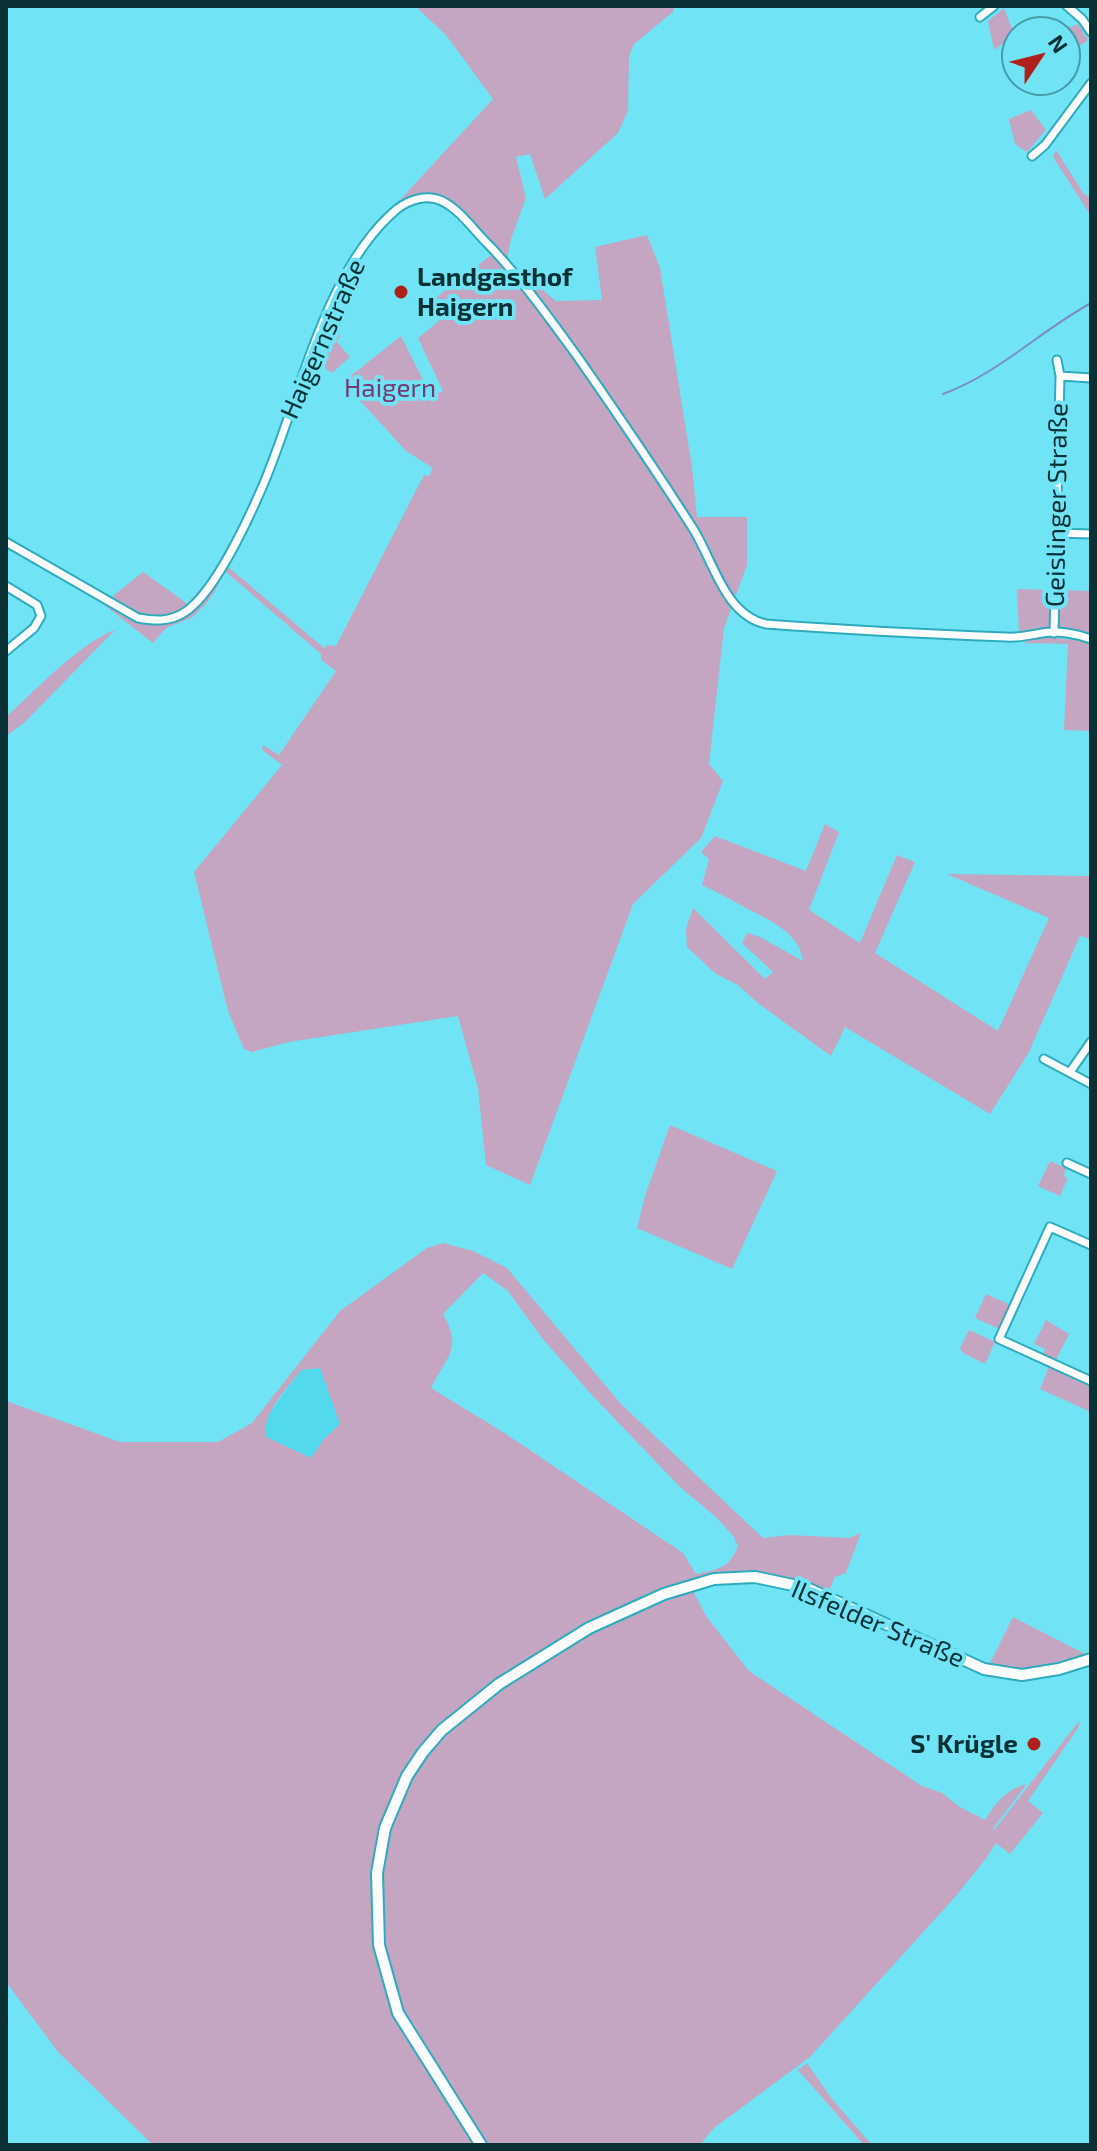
<!DOCTYPE html>
<meta charset="utf-8">
<style>
body{margin:0}
#map{position:relative;width:1097px;height:2151px;overflow:hidden;background:#70e4f5;font-family:"Exo 2",sans-serif}
canvas{display:block}
.frame{position:absolute;inset:0;border:8px solid #0a3136;pointer-events:none}
.north{position:absolute;left:1001px;top:16px;width:80px;height:80px;box-sizing:border-box;background:#70e4f5;border:2px solid #479ca9;border-radius:50%;rotate:55deg;font-size:22px;font-weight:700;line-height:32px;text-align:center;color:#0a3136}
.north::after{content:'';display:block;margin:auto;width:28px;height:36px;background:#b0201a;clip-path:polygon(50% 0,100% 100%,50% 72%,0 100%)}
</style>
<div id="map">
<canvas width="1097" height="2151"></canvas>
<div class="frame"></div>
<div class="north">N</div>
</div>
<script>
const context = document.querySelector('canvas').getContext('2d');
context.lineJoin = 'round';
function paint(path, color) {
  context.fillStyle = color;
  context.fill(path, 'evenodd');
}
function stroke(path, color, width, dash) {
  context.strokeStyle = color;
  context.lineWidth = width;
  context.lineCap = dash ? 'butt' : 'round';
  context.setLineDash(dash || []);
  context.stroke(path);
}
function drawText(font, color, halo, rows, align = 'center') {
  context.font = font + ' "Exo 2",sans-serif';
  context.lineWidth = 8;
  context.setLineDash([]);
  context.textBaseline = 'middle';
  context.strokeStyle = halo;
  context.fillStyle = color;
  for (const [text, x, y, turn = 0] of rows) {
    context.save();
    context.translate(x, y);
    context.rotate((+turn || 0) * Math.PI / 180);
    context.textAlign = isNaN(turn) ? turn : align;
    if (halo) context.strokeText(text, 0, 0);
    context.fillText(text, 0, 0);
    context.restore();
  }
}
paint(new Path2D(`
 M320,1367L340,1424L324,1439L312,1458L265,1437L264,1427L268,1415L301,1370Z`), '#53d9ec');
paint(new Path2D(`
 M415,6H673L674,11L634,44L629,56L628,111L618,133L545,199L530,154L516,157L526,198L511,239L507,260L556,301L602,300L595,247L647,235L660,268L692,467L697,517H747V565L724,628L709,764L723,781L701,838L633,904L530,1185L486,1165L478,1088L458,1016L289,1042L252,1052L244,1049L228,1011L194,872L282,765L262,750L263,745L279,755L336,671L321,660V654L225,571L214,593L204,606L191,618L166,628L153,643L103,604L143,572L188,604L208,580L250,509L255,511L227,566L324,648L327,645L336,646L424,475L429,476L433,468L406,451L343,382L401,336L431,396L443,391L418,338L439,321L426,305L494,253C472,226 441,172 401,202C392,209 385,217 378,224L493,99L446,35Z
 M1004,8L1014,34L1017,33V43L1012,37L994,50L988,21Z
 M1078,24L1088,40L1065,57V32H1059Z
 M1031,110L1046,130L1027,152L1015,144L1009,119Z
 M1056,150L1084,194L1091,198V216L1053,157Z
 M331,326L341,336L336,341L350,357L332,373L322,366L317,357L323,335Z
 M1017,589L1091,591V639L1019,632Z
 M115,630L24,723L6,736V717C35,691 79,643 115,630Z
 M1039,636L1091,642V731L1064,730L1068,644L1023,643Z
 M825,824L839,832L809,910L860,943L897,855L915,862L875,953L998,1031L1049,918L947,874L1091,876V939L1080,936L1029,1052L990,1114L845,1027L831,1056L759,1004L738,985L716,974L687,947L686,929L693,908L765,979L773,972L742,943L747,933L760,937L803,961C799,930 765,919 741,905C727,898 716,891 702,885L709,859L701,852L715,836L806,871Z
 M670,1125L777,1171L732,1269L637,1228L645,1196Z
 M1050,1161L1066,1168L1064,1176L1068,1178L1060,1196L1038,1186Z
 M443,1243L473,1251L507,1268L621,1404L763,1538L790,1535L849,1538L861,1533L846,1573L835,1577L828,1593C781,1585 738,1572 692,1589L706,1616L749,1671L922,1786L942,1793L960,1807L985,1820C995,1804 1007,1788 1027,1784L993,1828L994,1830L1080,1720L1078,1728L1028,1801L1043,1813L1010,1854L996,1843L988,1856L956,1896L810,2057L714,2128L700,2145H153L59,2053L6,1982V1401L120,1442H218L252,1423L340,1311L427,1248ZM483,1273L508,1291L542,1338L590,1393L680,1487L717,1518L734,1537L738,1546C729,1569 718,1569 696,1574L683,1553L506,1434L431,1388C446,1358 463,1348 443,1314ZM320,1368L340,1424L324,1439L311,1458L266,1437C262,1411 287,1390 301,1370Z
 M986,1294L1011,1305L1000,1329L975,1318Z
 M1046,1320L1069,1334L1056,1360L1043,1355L1045,1349L1034,1344Z
 M969,1330L995,1342L985,1364L963,1353L960,1348Z
 M1049,1367L1091,1386V1412L1040,1389Z
 M1013,1617L1091,1657L1022,1673L988,1667Z
 M807,2063L832,2099L872,2145H864L798,2070Z`), '#c4a5c2');
stroke(new Path2D(`
 M943,394C998,374 1040,331 1091,303`), '#7a8dc3', 2);
const street = new Path2D(`
 M1067,6L1082,19L1091,32
 M980,17L994,6
 M1032,156L1045,145L1091,83
 M1060,376L1091,378
 M1056,533L1091,534
 M6,542L138,618C155,621 170,622 185,612C214,593 247,522 261,490C299,404 323,271 397,209C410,199 428,194 442,201C458,209 470,225 482,238C518,274 547,315 577,356C616,412 655,469 692,527C713,559 724,615 766,624C846,630 926,634 1006,637C1020,638 1029,635 1042,633C1057,630 1077,634 1091,639
 M6,586L37,605L41,616L34,628L6,651
 M1054,633L1060,376L1057,360
 M1044,1059L1091,1084
 M1070,1072L1091,1042
 M1067,1163L1091,1174
 M1091,1245L1050,1227L999,1339L1091,1381`);
const secondary = new Path2D(`
 M481,2145L398,2013L379,1945L377,1873L385,1828L407,1776L423,1752L442,1730L499,1684L589,1628L664,1594L714,1579L755,1577L807,1588L984,1669L1022,1675L1059,1669L1091,1659`);
stroke(street, '#2dacbd', 11);
stroke(secondary, '#2dacbd', 14);
stroke(street, '#fff', 7);
stroke(secondary, '#fff', 10);
for (const [x, y, r, color] of [
 [401,292,8,"#b0201a"],
 [1034,1744,8,"#b0201a"]
]) {
  const dot = new Path2D();
  dot.arc(x, y, r, 0, 2 * Math.PI);
  context.fillStyle = color;
  context.fill(dot);
  stroke(dot, '#70e4f5', 3);
}
drawText('bold 26px', '#0a3136', '#70e4f5', [
 ["Landgasthof",417,277],
 ["Haigern",417,307],
 ["S' Krügle",1018,1744,"right"]
], 'left');
drawText('26px', '#0a3136', '#70e4f5', [
 ["Haigernstraße",323,339,-66],
 ["Geislinger Straße",1057,505,-89],
 ["Ilsfelder Straße",878,1624,23]
]);
drawText('26px', '#753a73', '#70e4f5', [
 ["Haigern",390,388]
]);
</script>
